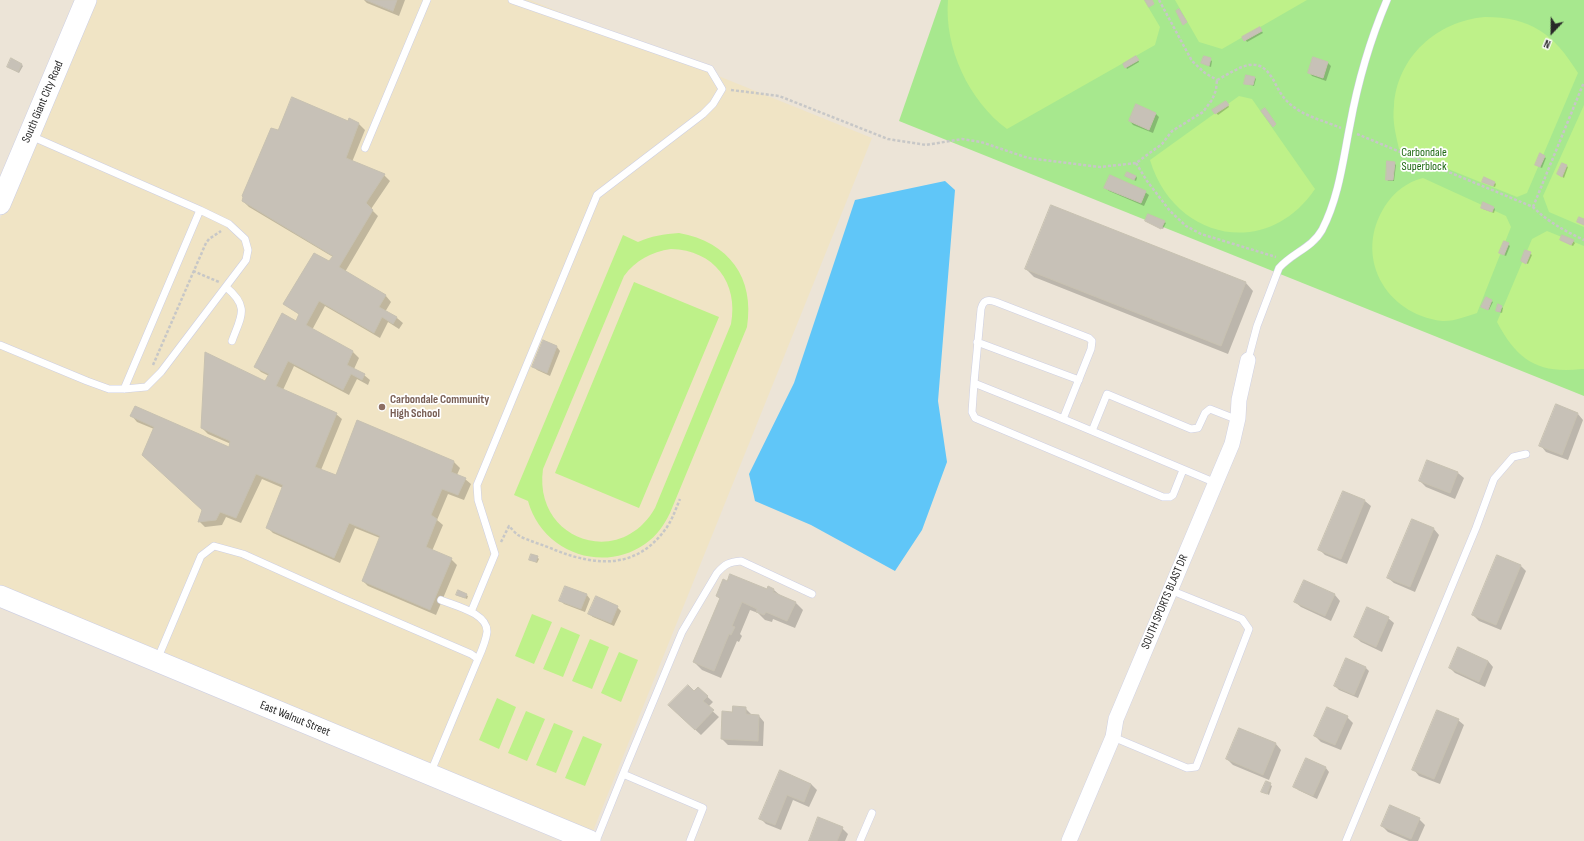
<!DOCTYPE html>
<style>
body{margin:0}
#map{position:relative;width:1584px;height:841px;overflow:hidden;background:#ece4d7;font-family:"Sofia Sans Condensed",sans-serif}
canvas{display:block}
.north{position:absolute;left:1532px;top:12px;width:40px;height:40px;-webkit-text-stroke:3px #fff;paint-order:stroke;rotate:202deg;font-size:11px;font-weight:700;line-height:16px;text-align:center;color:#282828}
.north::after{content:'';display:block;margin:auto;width:14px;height:18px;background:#282828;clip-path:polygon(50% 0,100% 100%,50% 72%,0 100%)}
</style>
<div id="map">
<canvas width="1584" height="841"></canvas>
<div class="north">N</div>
</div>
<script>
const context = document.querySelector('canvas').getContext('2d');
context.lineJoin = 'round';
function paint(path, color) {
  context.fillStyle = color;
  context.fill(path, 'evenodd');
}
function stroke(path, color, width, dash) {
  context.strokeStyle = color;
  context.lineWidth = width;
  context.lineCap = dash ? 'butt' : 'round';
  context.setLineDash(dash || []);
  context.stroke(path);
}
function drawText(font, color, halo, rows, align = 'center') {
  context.font = font + ' "Sofia Sans Condensed",sans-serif';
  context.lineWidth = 3.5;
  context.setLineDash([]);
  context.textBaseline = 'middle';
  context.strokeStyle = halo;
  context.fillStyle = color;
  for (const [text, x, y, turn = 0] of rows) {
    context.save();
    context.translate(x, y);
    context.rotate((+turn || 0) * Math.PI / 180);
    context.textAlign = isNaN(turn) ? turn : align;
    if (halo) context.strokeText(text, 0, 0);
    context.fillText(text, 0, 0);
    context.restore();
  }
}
paint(new Path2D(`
 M97,0H530L872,138L589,841L0,595V219Z`), '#f0e4c5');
paint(new Path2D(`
 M941,0H1584V396L899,121Z`), '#a7e88e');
paint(new Path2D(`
 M948,0H1144L1160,27L1155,45L1007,129C969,101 944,48 948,0Z
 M1175,0H1307L1222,49L1199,42Z
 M1485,17C1531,17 1554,34 1578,73L1527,193L1517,197L1399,149C1396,135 1392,121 1394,106C1397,57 1437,21 1485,17Z
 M1239,96L1252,99L1315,189C1267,260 1174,240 1150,160Z
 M1584,105V227L1549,212L1543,196Z
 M1423,178L1506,216L1511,227L1477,313C1467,316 1453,322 1442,321C1385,314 1353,256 1385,206C1394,192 1407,182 1423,178Z
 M1547,231L1584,246V369H1582C1538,374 1517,360 1497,322L1532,239Z
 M679,233C729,242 755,278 747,327L670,513C664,525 657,536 645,544C602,574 542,552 528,501L514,495L623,235L638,242C651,236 664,234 679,233ZM671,249C714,250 739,283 731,324L655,508C620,570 533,540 543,469L624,276C636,260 651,252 671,249Z
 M634,282L719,317L639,508L555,473Z
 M532,614L552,622L534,664L515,656Z
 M561,627L580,635L563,677L543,669Z
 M590,639L609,647L592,689L572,681Z
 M619,652L638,660L621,702L601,693Z
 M497,698L516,707L499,749L479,740Z
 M526,711L545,719L527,761L508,753Z
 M554,723L573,731L556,773L536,765Z
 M583,736L602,744L585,786L565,778Z`), '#bef189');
paint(new Path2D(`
 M945,181L955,190L938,401L947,462L922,530L895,571L811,525L755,501L749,474L794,383L855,200Z`), '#60c6f8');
paint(new Path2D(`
 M364,0H405L399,16L367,3Z
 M1261,30L1263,33L1247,42L1244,37Z
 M1204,57L1212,61L1211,67L1202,63Z
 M1138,59L1139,62L1127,69L1126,67Z
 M1328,63L1331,66L1326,81L1312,76L1309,72Z
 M21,64L23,66L19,73L8,67Z
 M1254,77L1256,79L1254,86L1245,83Z
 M1227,104L1229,107L1218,115L1214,110Z
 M1156,114L1159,117L1153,133L1133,125L1130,121Z
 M349,119L359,124L365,130L352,162L384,175L390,181L371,209L378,216L345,272L386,296L391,302L385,312L397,318L403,323L399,329L388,322L380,338L325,306L312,330L353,352L359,358L354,369L364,375L370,380L368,385L357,379L349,395L294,366L283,390L336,414L342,419L321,470L336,476L358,421L454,462L460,468L457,475L465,479L471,484L464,500L448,494L437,520L443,525L432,551L451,559L457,565L436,615L368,586L363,581L380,538L355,528L340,563L273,533L267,527L283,488L262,479L241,523L226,517L222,525L205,527L199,521L203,510L154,429L137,422L132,416L229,448L231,444L208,434L202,428L266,382L269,376L261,372L255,366L296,322L300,315L284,304L330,263L333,257L249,207L243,201L279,131L348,122Z
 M1540,155L1546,158L1542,168L1538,166Z
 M1394,163L1396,165L1394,181H1388L1387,179Z
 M1563,164L1568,167L1564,178L1558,174Z
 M1126,176H1136L1137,178L1136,181Z
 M1483,182H1494L1496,184L1495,187Z
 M1105,188L1145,192L1149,195L1144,206L1109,191Z
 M1494,208L1495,209L1494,213L1483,209Z
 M1146,221L1164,222L1166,223L1163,229Z
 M1561,240L1573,241L1575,243L1573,246Z
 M1505,242L1510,246L1506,256L1502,254Z
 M1526,251L1532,255L1528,264L1522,261Z
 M1026,269L1246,283L1253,291L1228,354L1034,277Z
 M1491,301L1493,302L1489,310L1484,308Z
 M1499,306L1503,308L1502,313L1497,311Z
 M543,342L557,347L560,351L550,376L537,370L533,366Z
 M1578,414L1583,420L1568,460L1546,452L1541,446Z
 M1428,461L1458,473L1464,478L1455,499L1426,487L1420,481Z
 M1344,492L1365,501L1371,506L1347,564L1325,555L1319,549Z
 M1434,529L1439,535L1415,592L1394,583L1388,578Z
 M537,557L539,559L537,563L530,559Z
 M1520,565L1526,571L1501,630L1479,621L1473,615Z
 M1304,581L1335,595L1340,601L1331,621L1301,607L1295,602Z
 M769,587L774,590L781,596L795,602L803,610L795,628L773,619L772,622L765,620L758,613L750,610L740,634L742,636L739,642L737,641L721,678L702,670L694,662L720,599L717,596L768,590Z
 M457,595H466L468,596L467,599Z
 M587,595L590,599L585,612L564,604L560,600Z
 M617,607L621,611L614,626L593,617L589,614Z
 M1388,618L1394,623L1382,652L1361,642L1355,637Z
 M1347,659L1366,668L1369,671L1358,698L1339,690L1335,686Z
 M1488,661L1493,667L1485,687L1455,673L1450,668Z
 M698,688L713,702L708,707L719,717L701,735L675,711Z
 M745,708L751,714V716H759L764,722L763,746L728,745L722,739L733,713Z
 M1347,717L1353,723L1341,750L1321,742L1315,736Z
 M1458,720L1464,725L1440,784L1419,776L1414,770Z
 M1240,729L1276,744L1281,750L1269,780L1233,765L1227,759Z
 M1326,768L1329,772L1317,799L1298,790L1295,786Z
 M780,772L811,784L817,790L809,807L793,800L781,830L766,824L761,819Z
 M1266,782L1272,786L1269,795L1263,792Z
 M1419,819L1425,825L1418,841H1409L1388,832L1382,826Z
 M842,828L848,834L845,841H810Z`), '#0003');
const building = new Path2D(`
 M366,0H397L393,11Z
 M1145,0H1152L1154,4L1149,7Z
 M1179,9L1187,22L1183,25L1176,11Z
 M1260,27L1262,31L1244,41L1242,37Z
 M1136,56L1139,60L1125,68L1123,64Z
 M1204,56L1211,58L1209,66L1201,63Z
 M1313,57L1328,62L1323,78L1308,73Z
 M11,58L22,64L18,72L7,67Z
 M1246,75L1255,77L1253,85L1244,84Z
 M292,97L348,121L349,118L359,123L346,158L385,174L366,203L373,210L339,267L386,295L379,307L397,317L393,324L382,317L374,333L319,301L306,325L353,351L347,365L365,374L362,380L351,374L343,390L288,361L276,386L337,413L315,467L336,475L357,420L454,461L451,472L466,478L458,495L442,489L431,515L437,519L426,547L452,558L430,610L362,581L380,536L349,523L334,558L266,528L283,485L256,474L236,518L220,512L216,520L198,522L202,510L142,455L154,427L130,416L135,406L229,447L230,441L201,428L205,352L265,381L269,374L254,367L282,313L296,321L299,314L283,304L314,253L329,261L333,256L242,201L243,197L242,196L271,128L278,130Z
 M1226,101L1229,105L1215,114L1212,110Z
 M1136,104L1156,113L1149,130L1129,121Z
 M1265,108L1276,124L1273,127L1261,111Z
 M1540,153L1545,156L1540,167L1535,165Z
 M1387,161L1395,162L1393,180H1386Z
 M1562,163L1567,165L1562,177L1557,174Z
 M1127,172L1136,176L1134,180L1125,176Z
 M1110,175L1146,191L1141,203L1104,188Z
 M1484,177L1495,182L1493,186L1482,182Z
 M1483,202L1494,207L1492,212L1481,208Z
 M1051,205L1246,282L1221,346L1025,269Z
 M1148,214L1165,221L1161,229L1145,221Z
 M1579,217L1584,219V225L1577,222Z
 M1562,235L1574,240L1571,245L1560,240Z
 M1504,241L1509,243L1504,255L1499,253Z
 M1525,250L1531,252L1526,264L1521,261Z
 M1486,297L1492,300L1488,310L1481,307Z
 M1498,304L1502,306L1500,312L1496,311Z
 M543,340L557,346L547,373L532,367Z
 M1556,404L1578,413L1562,455L1539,446Z
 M1427,460L1458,472L1450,493L1419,481Z
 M1343,491L1365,500L1341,559L1318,550Z
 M1412,519L1434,528L1410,587L1387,578Z
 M531,554L538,556L536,562L529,560Z
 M1497,555L1521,565L1496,625L1472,615Z
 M730,574L767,589L768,586L774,589L773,592L796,602L787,621L766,612L764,615L756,612L757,609L742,602L732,626L735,627L731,635L729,634L714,671L693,662L720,598L716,596L723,579L727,581Z
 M1304,580L1335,594L1325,616L1294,602Z
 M565,586L587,594L581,609L559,601Z
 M458,590L467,594L465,598L456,595Z
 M596,596L618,606L611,623L588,614Z
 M1367,607L1389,617L1376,647L1354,637Z
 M1458,647L1488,661L1479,682L1449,668Z
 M1346,658L1366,667L1354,695L1334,686Z
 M688,685L694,691L698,687L708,696L703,701L714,710L695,730L668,705Z
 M733,706L746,707V714L759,715L758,741L721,739L722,711L732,712Z
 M1327,707L1348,716L1335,745L1314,736Z
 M1437,710L1459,719L1434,779L1412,770Z
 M1239,728L1276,743L1263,775L1226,759Z
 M1306,758L1326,767L1313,796L1293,787Z
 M780,770L811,784L804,802L787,795L775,825L759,819Z
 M1266,781L1271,783L1267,794L1261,792Z
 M1390,805L1420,818L1411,839L1381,826Z
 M818,817L843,827L837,841H809Z`);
paint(building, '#c7c1b7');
stroke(building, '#c7c1b1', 1);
const lane = new Path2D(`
 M365,148L427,0
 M226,287C250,307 241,316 232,341
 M977,342L1079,380
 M0,345L87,381L109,389H124L146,387L161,372L246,260L248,250L245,239L229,224L200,210L31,136
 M1248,360L1257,326L1279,268C1292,253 1312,248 1322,230C1339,197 1343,160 1350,125C1358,81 1370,40 1387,0
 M974,383L972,412L975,418L1163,497H1170L1173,495L1183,470
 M124,389L200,210
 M1063,419L1091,349L1092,341L1089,338L996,302C988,299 983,300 981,309L974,383L1049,413L1216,483
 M1092,431L1107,394L1191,429L1198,428L1205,413L1210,409L1238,420
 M441,600C455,606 488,613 487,632C486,641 482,650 478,659
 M471,612L495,554L478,500L477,485L597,195L703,114L713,104L722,89L710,69L512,0
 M157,660L201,556L214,546L243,554L341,598L471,654L478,659L430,774
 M1113,737L1187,768L1196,767L1249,629L1242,619L1170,590
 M623,774L682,632L717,573C725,564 729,562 741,561L812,594
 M596,841L623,774L703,808L690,841
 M860,841L872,813
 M1346,841L1476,528L1494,479L1513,457L1526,454`);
const street = new Path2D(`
 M1069,841L1113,737L1116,719L1232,444L1238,418L1239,400L1248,360`);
const secondary = new Path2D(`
 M0,204L86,0
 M0,596L590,841`);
stroke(lane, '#cdcfe3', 8);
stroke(street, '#cdcfe3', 16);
stroke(secondary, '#cdcfe3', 22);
stroke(new Path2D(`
 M1159,0L1192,61L1205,73L1217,80
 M1217,80C1240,68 1258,52 1274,81C1278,89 1282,97 1289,103C1302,116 1325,121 1341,128
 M731,90L779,96L888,139L926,145L962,139L981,142L1028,158L1100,167L1136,163L1162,144L1172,131L1203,112L1212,100L1216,90L1217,80
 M1357,134L1533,207C1548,222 1565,231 1584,240
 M1136,163L1147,181L1170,211L1186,226L1201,234L1276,257
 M1533,207L1584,82
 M193,271L219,282
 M153,365L206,243L209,239L221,231
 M501,542L509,526C512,529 515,533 518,535C528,541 544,545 555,550C598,567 638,569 667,527C673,518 676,508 680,499`), '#c7c7c7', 2.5, [3, 2]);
stroke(lane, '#fff', 7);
stroke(street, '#fff', 15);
stroke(secondary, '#fff', 21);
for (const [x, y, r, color] of [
 [382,407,4,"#8d6e63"]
]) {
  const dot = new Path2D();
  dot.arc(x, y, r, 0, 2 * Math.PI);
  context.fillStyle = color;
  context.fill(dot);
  stroke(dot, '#fff', 1.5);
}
drawText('12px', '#282828', '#fff', [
 ["South Giant City Road",43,102,-67],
 ["SOUTH SPORTS BLAST DR",1165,602,-67],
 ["East Walnut Street",295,719,22]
]);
drawText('12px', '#1f6913', '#fff', [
 ["Carbondale",1424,153],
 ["Superblock",1424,167]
]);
drawText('bold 12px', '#785e54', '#fff', [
 ["Carbondale Community",390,400],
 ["High School",390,414]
], 'left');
</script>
